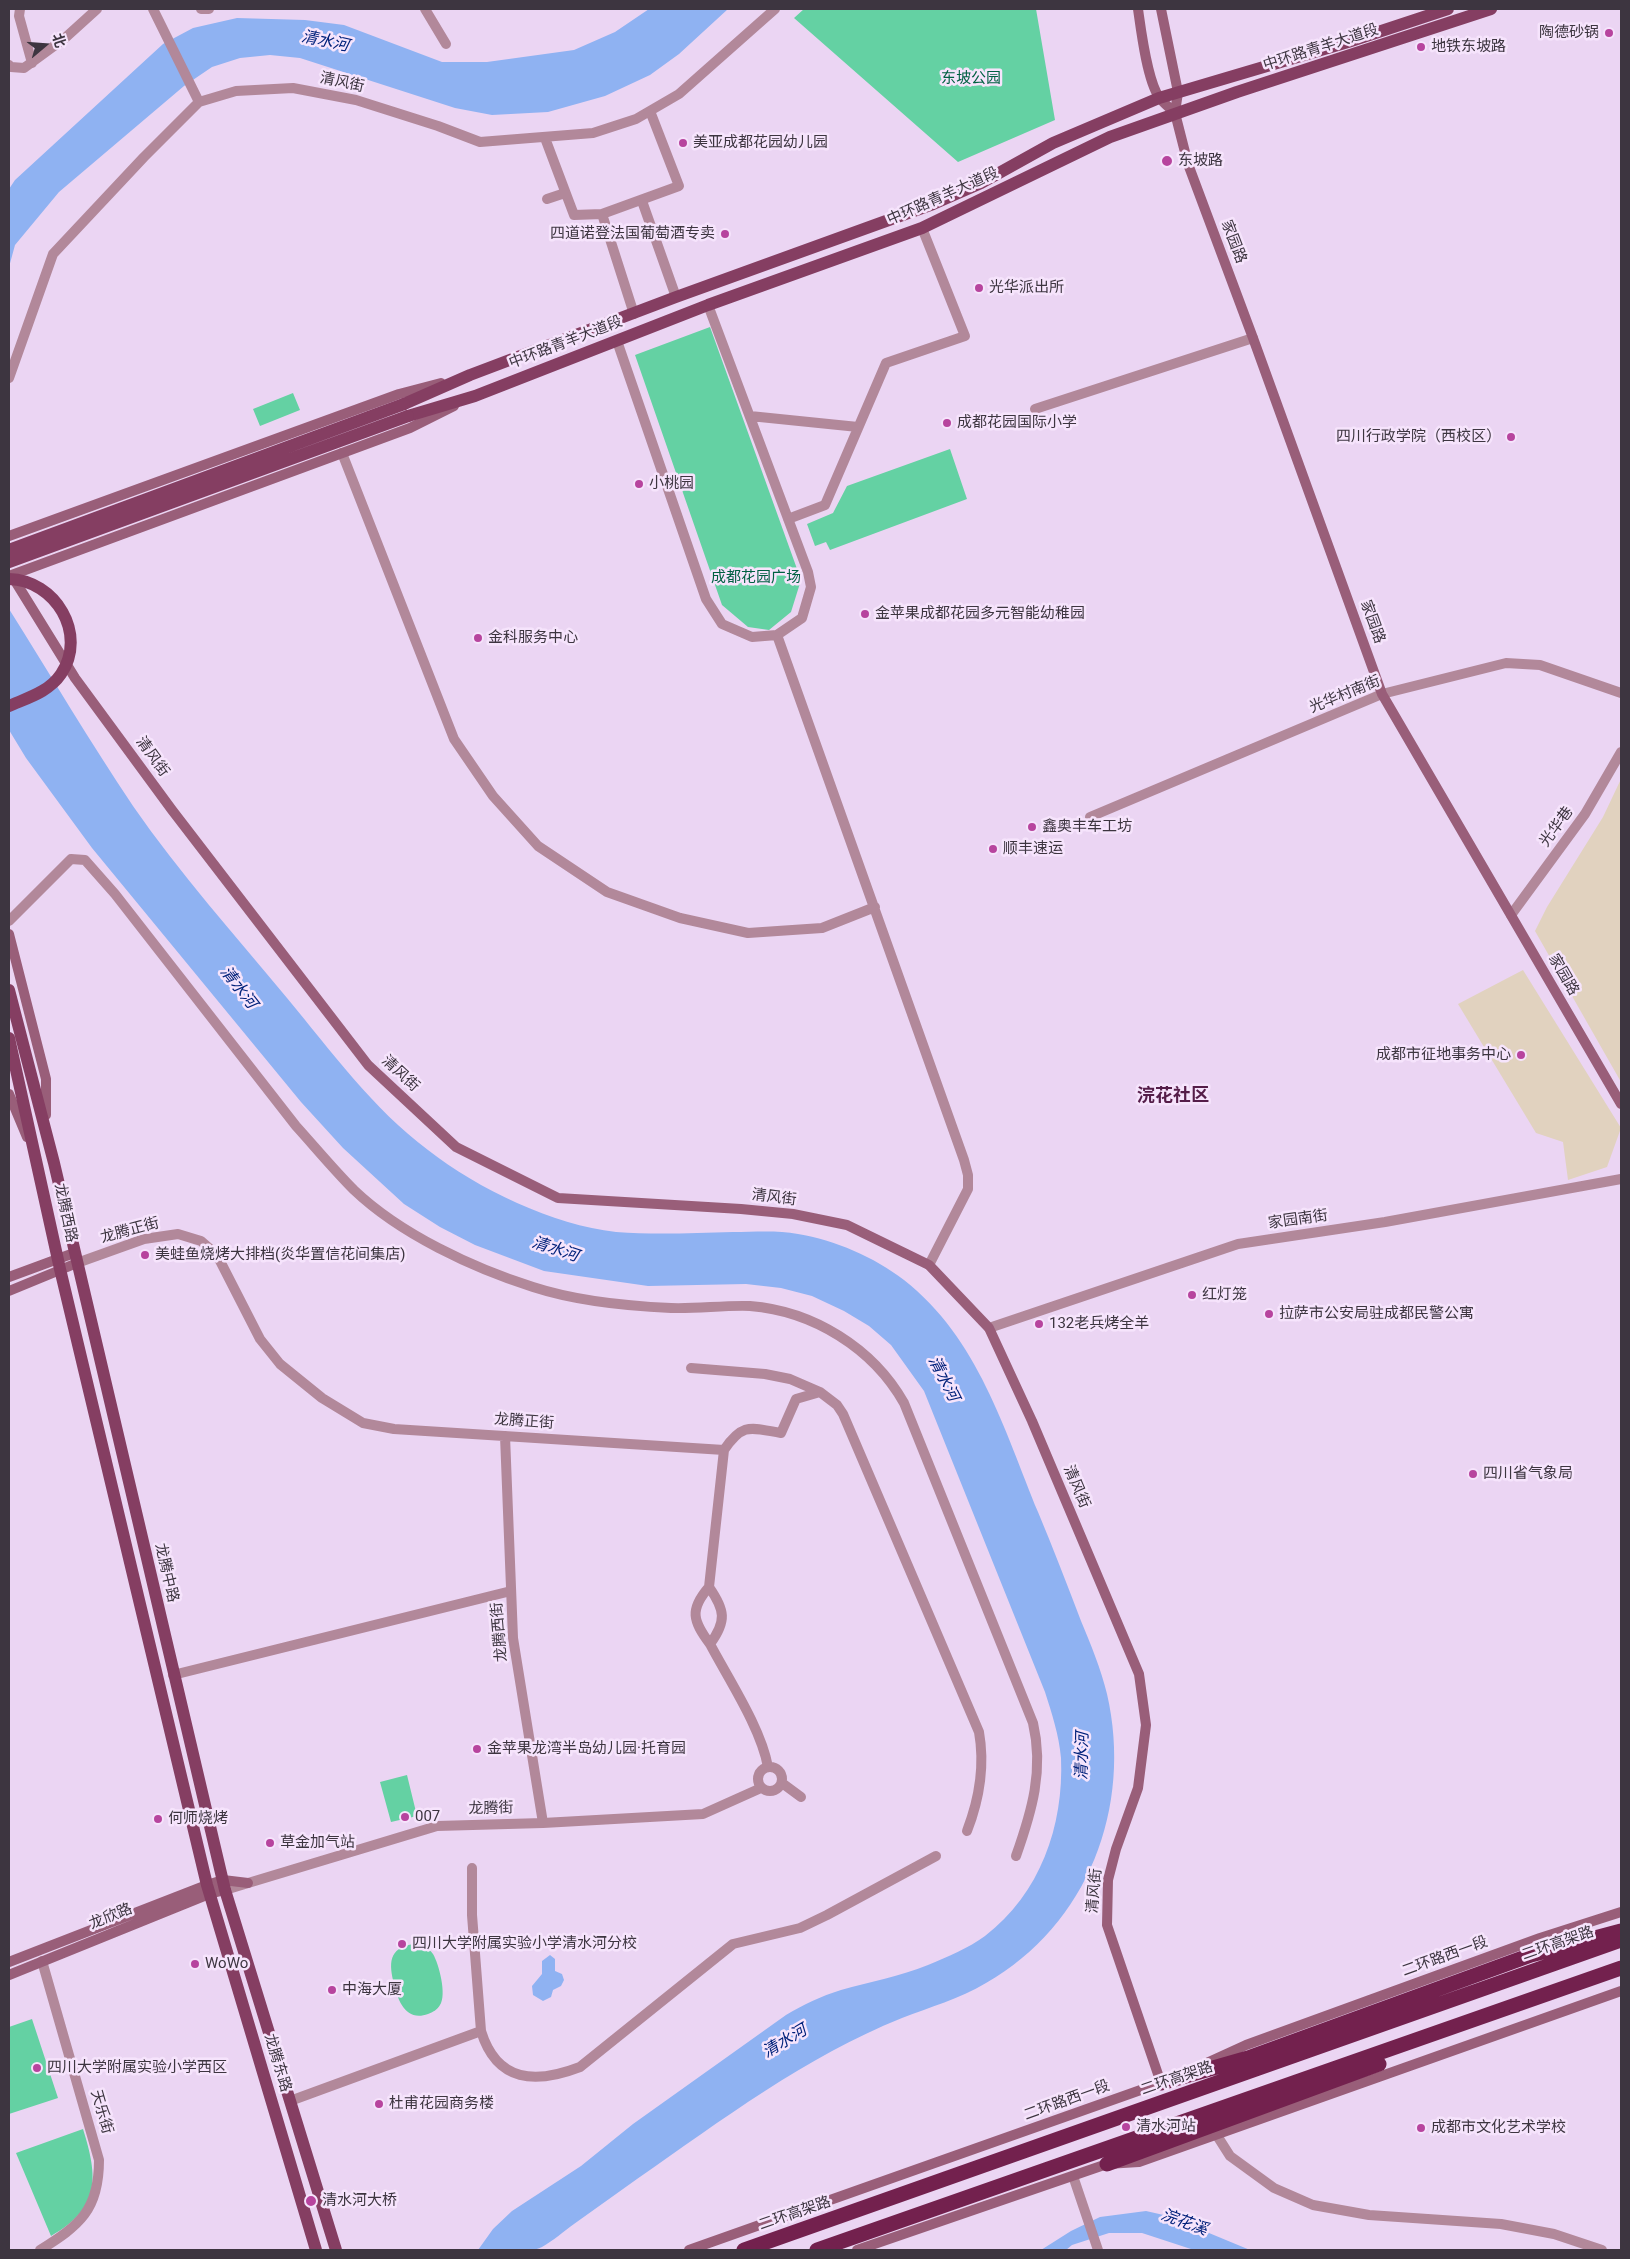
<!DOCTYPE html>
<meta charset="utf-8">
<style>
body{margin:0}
#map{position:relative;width:1630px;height:2259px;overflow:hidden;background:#ebd5f3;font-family:Roboto,"Noto Sans SC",sans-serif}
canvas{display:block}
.frame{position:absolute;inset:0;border:10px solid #3d3540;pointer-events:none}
.north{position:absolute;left:20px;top:20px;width:50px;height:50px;-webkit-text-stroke:4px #f6e4fc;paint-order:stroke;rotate:72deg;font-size:14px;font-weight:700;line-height:20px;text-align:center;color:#3d3540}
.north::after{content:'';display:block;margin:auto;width:18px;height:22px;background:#3d3540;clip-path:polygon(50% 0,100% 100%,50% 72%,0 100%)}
</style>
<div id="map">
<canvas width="1630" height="2259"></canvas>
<div class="frame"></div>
<div class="north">北</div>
</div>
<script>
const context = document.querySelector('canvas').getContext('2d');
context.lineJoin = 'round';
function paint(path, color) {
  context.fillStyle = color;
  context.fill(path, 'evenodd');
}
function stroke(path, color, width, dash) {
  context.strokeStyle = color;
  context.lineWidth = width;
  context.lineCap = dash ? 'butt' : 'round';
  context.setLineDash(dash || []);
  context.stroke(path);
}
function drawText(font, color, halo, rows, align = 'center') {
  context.font = font + ' Roboto,"Noto Sans SC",sans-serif';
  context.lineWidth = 5;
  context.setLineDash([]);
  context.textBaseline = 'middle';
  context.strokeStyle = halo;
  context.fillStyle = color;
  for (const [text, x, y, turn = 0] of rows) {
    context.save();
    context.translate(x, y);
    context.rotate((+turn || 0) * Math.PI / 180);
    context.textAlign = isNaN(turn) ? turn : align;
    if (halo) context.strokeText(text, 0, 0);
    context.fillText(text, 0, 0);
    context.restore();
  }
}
paint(new Path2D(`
 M1621,779V1082L1535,931L1547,907L1603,817Z
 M1523,970L1621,1128L1607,1167L1568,1180L1563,1142L1536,1133L1458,1004Z`), '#e1d2bf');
paint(new Path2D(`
 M804,9H1036L1055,120L958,162L794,18Z
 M710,327L801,580L791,612L769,630L748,627L722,605L635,355Z
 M293,393L300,410L260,426L253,409Z
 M950,449L967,499L830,550L826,542L815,546L807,524L833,513L847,486Z
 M407,1775L417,1816L391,1822L380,1782Z
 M413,1944C421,1945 428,1947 433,1954C439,1964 447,1995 440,2005C437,2010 433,2012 428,2014C406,2022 398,2001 394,1984C389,1964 388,1948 413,1944Z
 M32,2019L58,2098L9,2114V2027Z
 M83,2129C98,2177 101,2208 51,2236L16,2153Z`), '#64d1a3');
paint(new Path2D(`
 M649,9H728L679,54L650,75L605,96L548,112L492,115L455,108L300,58L270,55L240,58L212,67L184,86L59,192L15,245L9,267V189L15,180L163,44L193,28L237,18L305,20L344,25L442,62H487L574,50L615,32Z
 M9,609C50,674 90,742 133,806C180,874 235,935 287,998C331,1051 373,1109 428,1150C478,1189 553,1225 616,1232C655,1235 694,1233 733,1232C754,1232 777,1230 798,1234C835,1240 874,1257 904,1280C978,1338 1004,1429 1038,1512C1053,1548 1067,1584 1081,1621C1091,1645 1101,1669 1107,1694C1133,1807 1088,1925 986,1983C959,1999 930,2007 902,2018C805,2057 722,2120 637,2179C616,2194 595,2209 574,2224C564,2231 553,2241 542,2247C525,2255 497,2250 478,2250L493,2229L512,2211L581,2166L633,2124L786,2015C803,2005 821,1996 841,1990C870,1982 900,1976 928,1965C947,1957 969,1948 985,1936C1040,1894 1064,1826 1061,1758C1059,1735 1052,1714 1045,1692L924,1391L891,1345L869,1326L844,1311L812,1296L781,1288L746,1284L648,1286L544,1271L475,1245L440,1227L404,1204L343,1148L301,1102L92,848L26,758L9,730Z
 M550,1955L555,1959V1971L562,1974L564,1980L561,1986L553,1990L551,1997L543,2001L533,1995L532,1986L542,1974V1961Z
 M1146,2211L1168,2216L1250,2250H1194L1142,2233H1109L1072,2245L1066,2250H1041L1071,2231L1100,2217Z`), '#8fb2f2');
stroke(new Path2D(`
 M20,9L19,16L32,63
 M153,9L199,102
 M201,9H209
 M425,9L446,44
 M9,65L11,67L24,68L65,38L97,9
 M545,138L574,215L602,214L679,186L650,111
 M547,199L565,193
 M642,201L676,297
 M602,214L634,314
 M617,341L706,599L722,624L752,637L777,635L802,618L811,587L808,572L708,305
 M9,378L53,254L144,157L199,102L236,91L293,88L356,100L438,126L480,142L593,133L636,119L679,94L775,9
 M1035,409L1253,338
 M750,416L858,427
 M342,453L454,739L493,796L538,846L607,892L680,918L748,933L822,928L875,907
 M788,519L825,505L886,363L965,336L922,228
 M777,635L964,1160L968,1175V1189L929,1265
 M1090,817L1382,694L1506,663L1540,665L1621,693
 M1511,915L1585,814L1621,752
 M9,921L71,859L85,860L115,894L296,1126C315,1147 334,1170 354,1190C400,1234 473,1268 533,1287C576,1301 625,1306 671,1308C697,1309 724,1305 750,1306C813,1311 873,1348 904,1403L1033,1723C1044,1770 1032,1811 1016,1856
 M77,1263L144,1239L178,1234L201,1241L217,1255L260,1339L280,1364L322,1398L363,1423L394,1429L724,1450L709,1587C725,1610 727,1621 710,1644C729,1680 761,1728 768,1767
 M989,1328L1238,1244L1385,1222L1621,1179
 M691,1368L765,1374L790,1379L820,1392
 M505,1436L513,1638L543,1823
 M724,1450C743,1422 751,1428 781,1433L796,1399L820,1392L837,1405L843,1414L979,1732C985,1766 979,1800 967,1831
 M709,1587C689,1610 693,1621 710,1644
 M173,1675L511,1591
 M758 1779a12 12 0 1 1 24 0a12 12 0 1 1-24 0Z
 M782,1783L801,1797
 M472,1868V1915L481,2031
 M225,1890L437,1826L543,1823L703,1814L761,1788
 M290,2101L481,2031C497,2083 536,2084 580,2067L733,1944L800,1928L827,1915L936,1856
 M1216,2134L1230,2156L1274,2188L1313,2205L1369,2215L1501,2224L1554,2234L1602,2250
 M1073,2176L1098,2250
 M40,2250C80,2225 99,2210 99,2160L42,1961`), '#b2889a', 10);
stroke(new Path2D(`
 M1138,9C1141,30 1147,80 1159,97C1163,103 1170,108 1175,113
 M1161,9L1178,92L1175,113L1188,164L1253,338L1382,694L1621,1104
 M9,536L399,394L441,383
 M9,576L410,428L454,406
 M12,576L75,678L172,810L368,1065L456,1147L558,1198L741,1209L793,1214L847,1225L929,1265L989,1328L1032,1421L1139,1674L1146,1725L1138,1788L1116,1849L1108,1880L1107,1925L1161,2083
 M9,934L46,1079V1115
 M9,1094L27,1137
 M9,1277L74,1253
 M9,1291L77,1263
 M9,1962L207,1885L223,1880L248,1883
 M9,1975L209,1894L225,1890
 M1200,2066L1246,2045L1540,1938L1621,1912
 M689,2250L1166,2081
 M857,2250L1107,2164L1139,2162L1621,1991`), '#995e79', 10);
stroke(new Path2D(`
 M404,404L470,375L676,297L933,204L981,183L1053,143L1159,98L1348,42L1448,9
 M408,416L475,396L708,305L922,228L1110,137L1237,92L1491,9
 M9,990L54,1163L225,1890L336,2250
 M9,1038L60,1269L207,1885L316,2250`), '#853e62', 12);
stroke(new Path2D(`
 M1161,2083L1248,2058L1531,1955L1621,1931
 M1107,2164L1379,2064
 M744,2250L1621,1940
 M817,2250L1621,1968`), '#73214e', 15);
stroke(new Path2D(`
 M9,550L404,404
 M9,562L408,416
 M9,579C55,580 88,634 61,674C49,692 27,698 9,706`), '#853e62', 12);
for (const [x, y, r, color] of [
 [1609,33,5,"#b7449e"],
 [1421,47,5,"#b7449e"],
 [683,143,5,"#b7449e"],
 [1167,161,6,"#b7449e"],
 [725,234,5,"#b7449e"],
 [979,288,5,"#b7449e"],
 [947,423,5,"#b7449e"],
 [1511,437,5,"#b7449e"],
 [639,484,5,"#b7449e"],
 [865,614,5,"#b7449e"],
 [478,638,5,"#b7449e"],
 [1032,827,5,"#b7449e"],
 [993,849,5,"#b7449e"],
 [1521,1055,5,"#b7449e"],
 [145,1255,5,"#b7449e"],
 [1192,1295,5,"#b7449e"],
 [1269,1314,5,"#b7449e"],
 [1039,1324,5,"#b7449e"],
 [1473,1474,5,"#b7449e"],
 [477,1749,5,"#b7449e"],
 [405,1817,5,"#b7449e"],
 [158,1819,5,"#b7449e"],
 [270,1843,5,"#b7449e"],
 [402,1944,5,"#b7449e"],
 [195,1964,5,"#b7449e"],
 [332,1990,5,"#b7449e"],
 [37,2068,5,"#b7449e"],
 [379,2104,5,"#b7449e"],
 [1126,2127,5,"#b7449e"],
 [1421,2128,5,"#b7449e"],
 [311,2201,6,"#b7449e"]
]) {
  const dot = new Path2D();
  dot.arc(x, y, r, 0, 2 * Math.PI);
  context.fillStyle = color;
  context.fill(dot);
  stroke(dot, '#f6e4fc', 2);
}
drawText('15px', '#3d3540', '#f6e4fc', [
 ["陶德砂锅",1599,33,"right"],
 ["地铁东坡路",1431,47],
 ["美亚成都花园幼儿园",693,143],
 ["东坡路",1178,161],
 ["四道诺登法国葡萄酒专卖",715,234,"right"],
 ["光华派出所",989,288],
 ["成都花园国际小学",957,423],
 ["四川行政学院（西校区）",1501,437,"right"],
 ["小桃园",649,484],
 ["金苹果成都花园多元智能幼稚园",875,614],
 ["金科服务中心",488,638],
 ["鑫奥丰车工坊",1042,827],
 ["顺丰速运",1003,849],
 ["成都市征地事务中心",1511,1055,"right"],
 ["美蛙鱼烧烤大排档(炎华置信花间集店)",155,1255],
 ["红灯笼",1202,1295],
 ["拉萨市公安局驻成都民警公寓",1279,1314],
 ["132老兵烤全羊",1049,1324],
 ["四川省气象局",1483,1474],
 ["金苹果龙湾半岛幼儿园·托育园",487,1749],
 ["007",415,1817],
 ["何师烧烤",168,1819],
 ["草金加气站",280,1843],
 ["四川大学附属实验小学清水河分校",412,1944],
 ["WoWo",205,1964],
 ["中海大厦",342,1990],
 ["四川大学附属实验小学西区",47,2068],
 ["杜甫花园商务楼",389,2104],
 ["清水河站",1136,2127],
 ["成都市文化艺术学校",1431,2128],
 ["清水河大桥",322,2201]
], 'left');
drawText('15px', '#3d3540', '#f6e4fc', [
 ["中环路青羊大道段",1321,48,-18],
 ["清风街",342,83,12],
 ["中环路青羊大道段",943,197,-24],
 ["家园路",1233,242,69],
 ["中环路青羊大道段",566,343,-21],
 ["家园路",1372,622,70],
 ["光华村南街",1345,695,-22],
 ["清风街",152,757,54],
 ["光华巷",1557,827,-54],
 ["家园路",1563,975,60],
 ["清风街",400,1074,43],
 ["清风街",774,1198,7],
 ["龙腾西路",65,1213,78],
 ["家园南街",1298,1220,-8],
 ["龙腾正街",130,1231,-15],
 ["龙腾正街",524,1422,4],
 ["清风街",1076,1487,67],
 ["龙腾中路",166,1573,77],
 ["龙腾西街",500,1632,-95],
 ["龙腾街",491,1809,-1],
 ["清风街",1095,1891,-85],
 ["龙欣路",111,1917,-22],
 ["二环高架路",1558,1944,-19],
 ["二环路西一段",1445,1957,-20],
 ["龙腾东路",277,2063,73],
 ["二环高架路",1177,2079,-19],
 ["二环路西一段",1067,2101,-20],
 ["天乐街",101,2112,74],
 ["二环高架路",795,2214,-19]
]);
drawText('15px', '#006042', '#f6e4fc', [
 ["东坡公园",971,79],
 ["成都花园广场",756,578]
]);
drawText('italic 16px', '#00217a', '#f6e4fc', [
 ["清水河",325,42,12],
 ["清水河",238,988,52],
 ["清水河",555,1250,18],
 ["清水河",943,1379,63],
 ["清水河",1083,1756,-89],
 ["清水河",785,2042,-31],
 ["浣花溪",1184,2223,20]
]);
drawText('bold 18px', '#551d49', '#f6e4fc', [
 ["浣花社区",1173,1096]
]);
</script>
